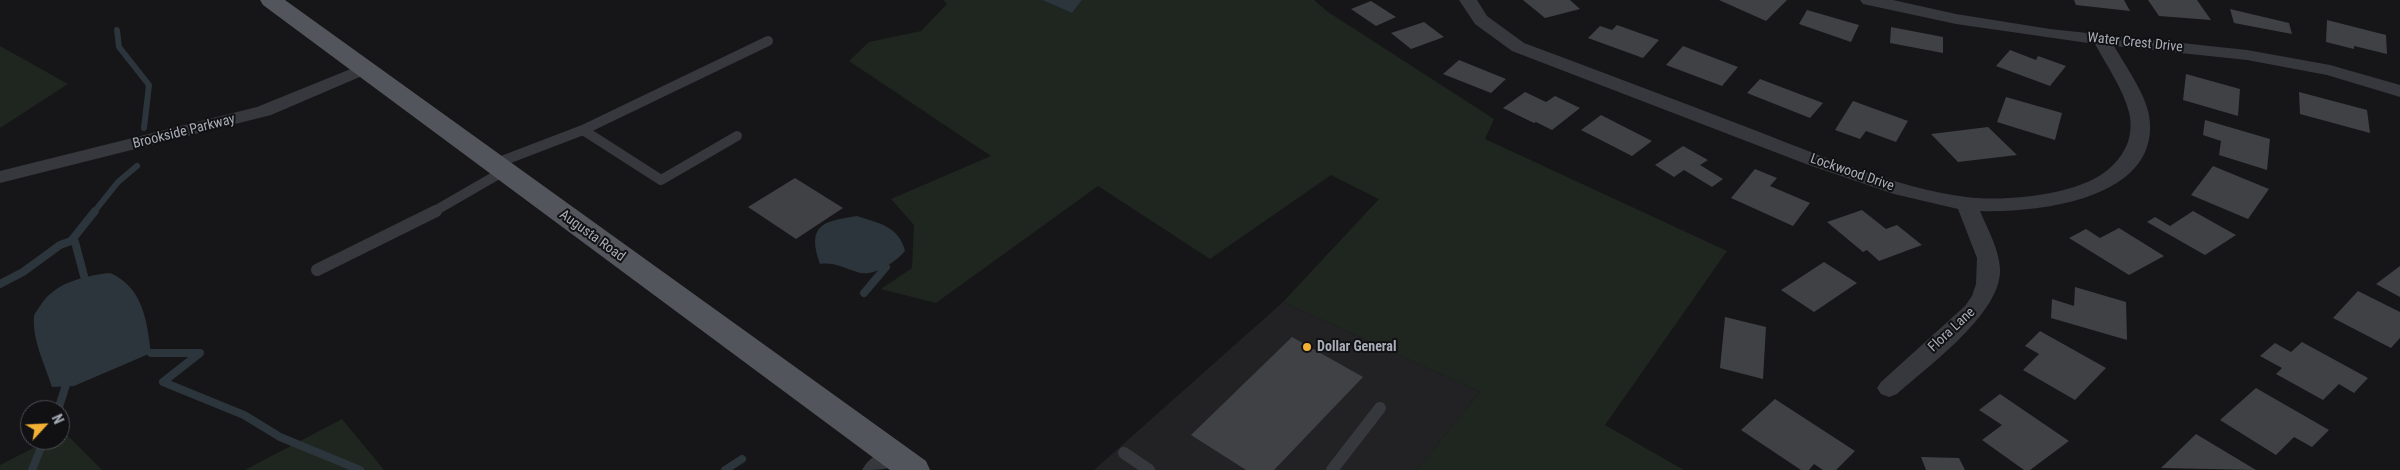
<!DOCTYPE html>
<style>
body{margin:0}
#map{position:relative;width:2400px;height:470px;overflow:hidden;background:#161618;font-family:"Roboto Condensed",sans-serif}
canvas{display:block}
.north{position:absolute;left:20px;top:400px;width:50px;height:50px;box-sizing:border-box;background:#111113;border:1px solid #4d4f55;border-radius:50%;rotate:65deg;font-size:14px;font-weight:700;line-height:20px;text-align:center;color:#a8adb8}
.north::after{content:'';display:block;margin:auto;width:18px;height:22px;background:#f2b134;clip-path:polygon(50% 0,100% 100%,50% 72%,0 100%)}
</style>
<div id="map">
<canvas width="2400" height="470"></canvas>
<div class="north">N</div>
</div>
<script>
const context = document.querySelector('canvas').getContext('2d');
context.lineJoin = 'round';
function paint(path, color) {
  context.fillStyle = color;
  context.fill(path, 'evenodd');
}
function stroke(path, color, width, dash) {
  context.strokeStyle = color;
  context.lineWidth = width;
  context.lineCap = dash ? 'butt' : 'round';
  context.setLineDash(dash || []);
  context.stroke(path);
}
function drawText(font, color, halo, rows, align = 'center') {
  context.font = font + ' "Roboto Condensed",sans-serif';
  context.lineWidth = 4;
  context.setLineDash([]);
  context.textBaseline = 'middle';
  context.strokeStyle = halo;
  context.fillStyle = color;
  for (const [text, x, y, turn = 0] of rows) {
    context.save();
    context.translate(x, y);
    context.rotate((+turn || 0) * Math.PI / 180);
    context.textAlign = isNaN(turn) ? turn : align;
    if (halo) context.strokeText(text, 0, 0);
    context.fillText(text, 0, 0);
    context.restore();
  }
}
paint(new Path2D(`
 M1283,302L1480,392L1417,470H1094Z`), '#222225');
paint(new Path2D(`
 M943,0H1042L1072,13L1082,0H1314L1328,12L1494,119L1485,139L1727,251L1605,425L1684,470H1417L1480,392L1283,302L1379,199L1331,175L1210,259L1098,186L936,303L881,289L912,268L914,225L891,199L991,156L849,61L869,42L921,31L947,4Z
 M0,46L68,84L0,128Z
 M342,419L384,470H245Z
 M64,432L102,470H0V465L49,440H60V434Z`), '#1e261f');
paint(new Path2D(`
 M1042,0H1082L1072,13Z
 M857,216C878,223 899,226 905,251C896,262 872,278 857,272C844,268 834,262 820,264C806,225 823,221 857,216Z
 M110,273C143,287 147,321 151,353L74,386L52,387C45,365 32,340 34,316C35,313 38,309 40,306C55,282 84,276 110,273Z`), '#2c353c');
stroke(new Path2D(`
 M117,30L119,47L149,85L144,128
 M94,212L118,182L137,166`), '#2c353c', 6);
stroke(new Path2D(`
 M71,241L75,242L84,276
 M0,284L23,272L60,245L71,241L95,211
 M864,293L886,267
 M151,353H200L163,382L244,415L280,437L360,470
 M58,410L66,385
 M32,470L44,440
 M725,470L742,459`), '#2c353c', 8);
paint(new Path2D(`
 M1523,0H1570L1580,9L1545,18Z
 M1719,0H1787L1766,21Z
 M2074,0H2124L2130,11L2076,5Z
 M2148,0H2197L2211,20L2159,16Z
 M1371,1L1396,17L1376,26L1351,9Z
 M2230,9L2289,23L2292,34L2234,23Z
 M1807,10L1859,25L1851,42L1799,24Z
 M2327,20L2386,35L2387,54L2354,46V49L2326,42Z
 M1424,22L1444,37L1411,49L1391,33Z
 M1617,25L1659,40L1643,58L1588,38L1600,26L1612,30Z
 M1891,27L1943,37V53L1890,43Z
 M1683,46L1738,67L1722,86L1666,65Z
 M2010,50L2036,60L2038,56L2066,66L2050,86L1996,66Z
 M1459,60L1506,79L1491,93L1443,74Z
 M2186,74L2240,89L2238,116L2183,100Z
 M1760,79L1823,103L1810,118L1747,93Z
 M1525,92L1546,102L1555,96L1580,108L1552,130L1536,122L1534,123L1503,108Z
 M2299,92L2367,110L2370,133L2300,114Z
 M2006,97L2062,113L2055,140L1997,122Z
 M1853,101L1908,121L1896,142L1866,131L1860,139L1835,130Z
 M1601,115L1652,141L1632,156L1581,130Z
 M2205,120L2270,139L2267,170L2219,155L2221,141L2203,135Z
 M1988,127L2017,155L1958,162L1931,134Z
 M1683,146L1708,160L1700,165L1723,179L1712,187L1684,170L1674,177L1655,165Z
 M2213,166L2269,189L2248,219L2191,195Z
 M1755,169L1777,178L1770,186L1810,203L1793,226L1731,198Z
 M795,178L843,208L796,239L748,207Z
 M1862,210L1886,229L1897,225L1922,245L1879,261L1867,250L1863,252L1827,222Z
 M2193,211L2236,235L2205,255L2147,222L2155,217L2170,226Z
 M2119,228L2164,256L2129,275L2069,238L2086,229L2100,238Z
 M1824,262L1857,283L1814,312L1781,290Z
 M2400,266V297L2376,284Z
 M2075,287L2126,302L2127,340L2051,318L2052,299L2074,306Z
 M2358,291L2400,312V338L2391,348L2333,318Z
 M1725,317L1766,327L1763,379L1720,368Z
 M2040,331L2106,368L2075,400L2023,370L2039,354L2025,346Z
 M1292,337L1363,377L1274,470H1246L1191,435Z
 M2302,342L2368,378L2354,393L2339,384L2323,400L2276,374L2282,368L2260,356L2275,343L2291,352Z
 M2256,388L2329,430L2312,447L2294,437L2276,455L2220,420Z
 M2000,394L2069,441L2030,470H2024L1982,440L2002,425L1979,410Z
 M1775,399L1855,451L1836,470H1823L1814,464L1809,470H1801L1741,430Z
 M2196,434L2256,470L2161,468Z
 M1921,457L1959,458L1965,470H1926Z`), '#404145');
stroke(new Path2D(`
 M583,130L768,41
 M494,164L583,130L661,180L737,136
 M433,212L504,171`), '#37383d', 10);
stroke(new Path2D(`
 M317,270L436,211
 M1124,453L1149,470
 M1332,470L1380,408`), '#37383d', 12);
paint(new Path2D(`
 M1459,0H1477L1487,16L1524,43C1599,71 1674,99 1749,128C1814,153 1896,188 1966,197C2005,202 2083,195 2111,167C2127,152 2134,134 2129,112C2123,89 2107,66 2095,44L1956,24L1863,4L1860,0H1893L1956,14L2050,29L2247,50L2330,65L2400,85V97L2327,75L2247,60L2114,46C2125,65 2145,93 2149,115C2163,199 2038,213 1980,211C1988,230 1999,249 2000,269C2002,313 1928,366 1897,394L1889,397L1881,394L1877,388L1881,382L1965,306L1972,296L1976,284L1977,258L1958,209L1894,194L1806,164L1512,51L1475,24Z
 M363,64L369,65L372,69L369,73L271,115L0,183V171L257,107Z
 M895,446L904,449L908,456C898,470 880,470 862,470C868,458 882,450 895,446Z`), '#37383d');
paint(new Path2D(`
 M260,0H285L926,461L930,470H890L263,5Z`), '#53555c');
for (const [x, y, r, color] of [
 [1307,347,5,"#f2b134"]
]) {
  const dot = new Path2D();
  dot.arc(x, y, r, 0, 2 * Math.PI);
  context.fillStyle = color;
  context.fill(dot);
  stroke(dot, '#111113', 2);
}
drawText('14px', '#a8adb8', '#111113', [
 ["Water Crest Drive",2135,43,6],
 ["Brookside Parkway",184,132,-14],
 ["Lockwood Drive",1852,173,19],
 ["Augusta Road",592,236,36],
 ["Flora Lane",1952,330,-43]
]);
drawText('bold 14px', '#a8adb8', '#111113', [
 ["Dollar General",1317,347]
], 'left');
</script>
